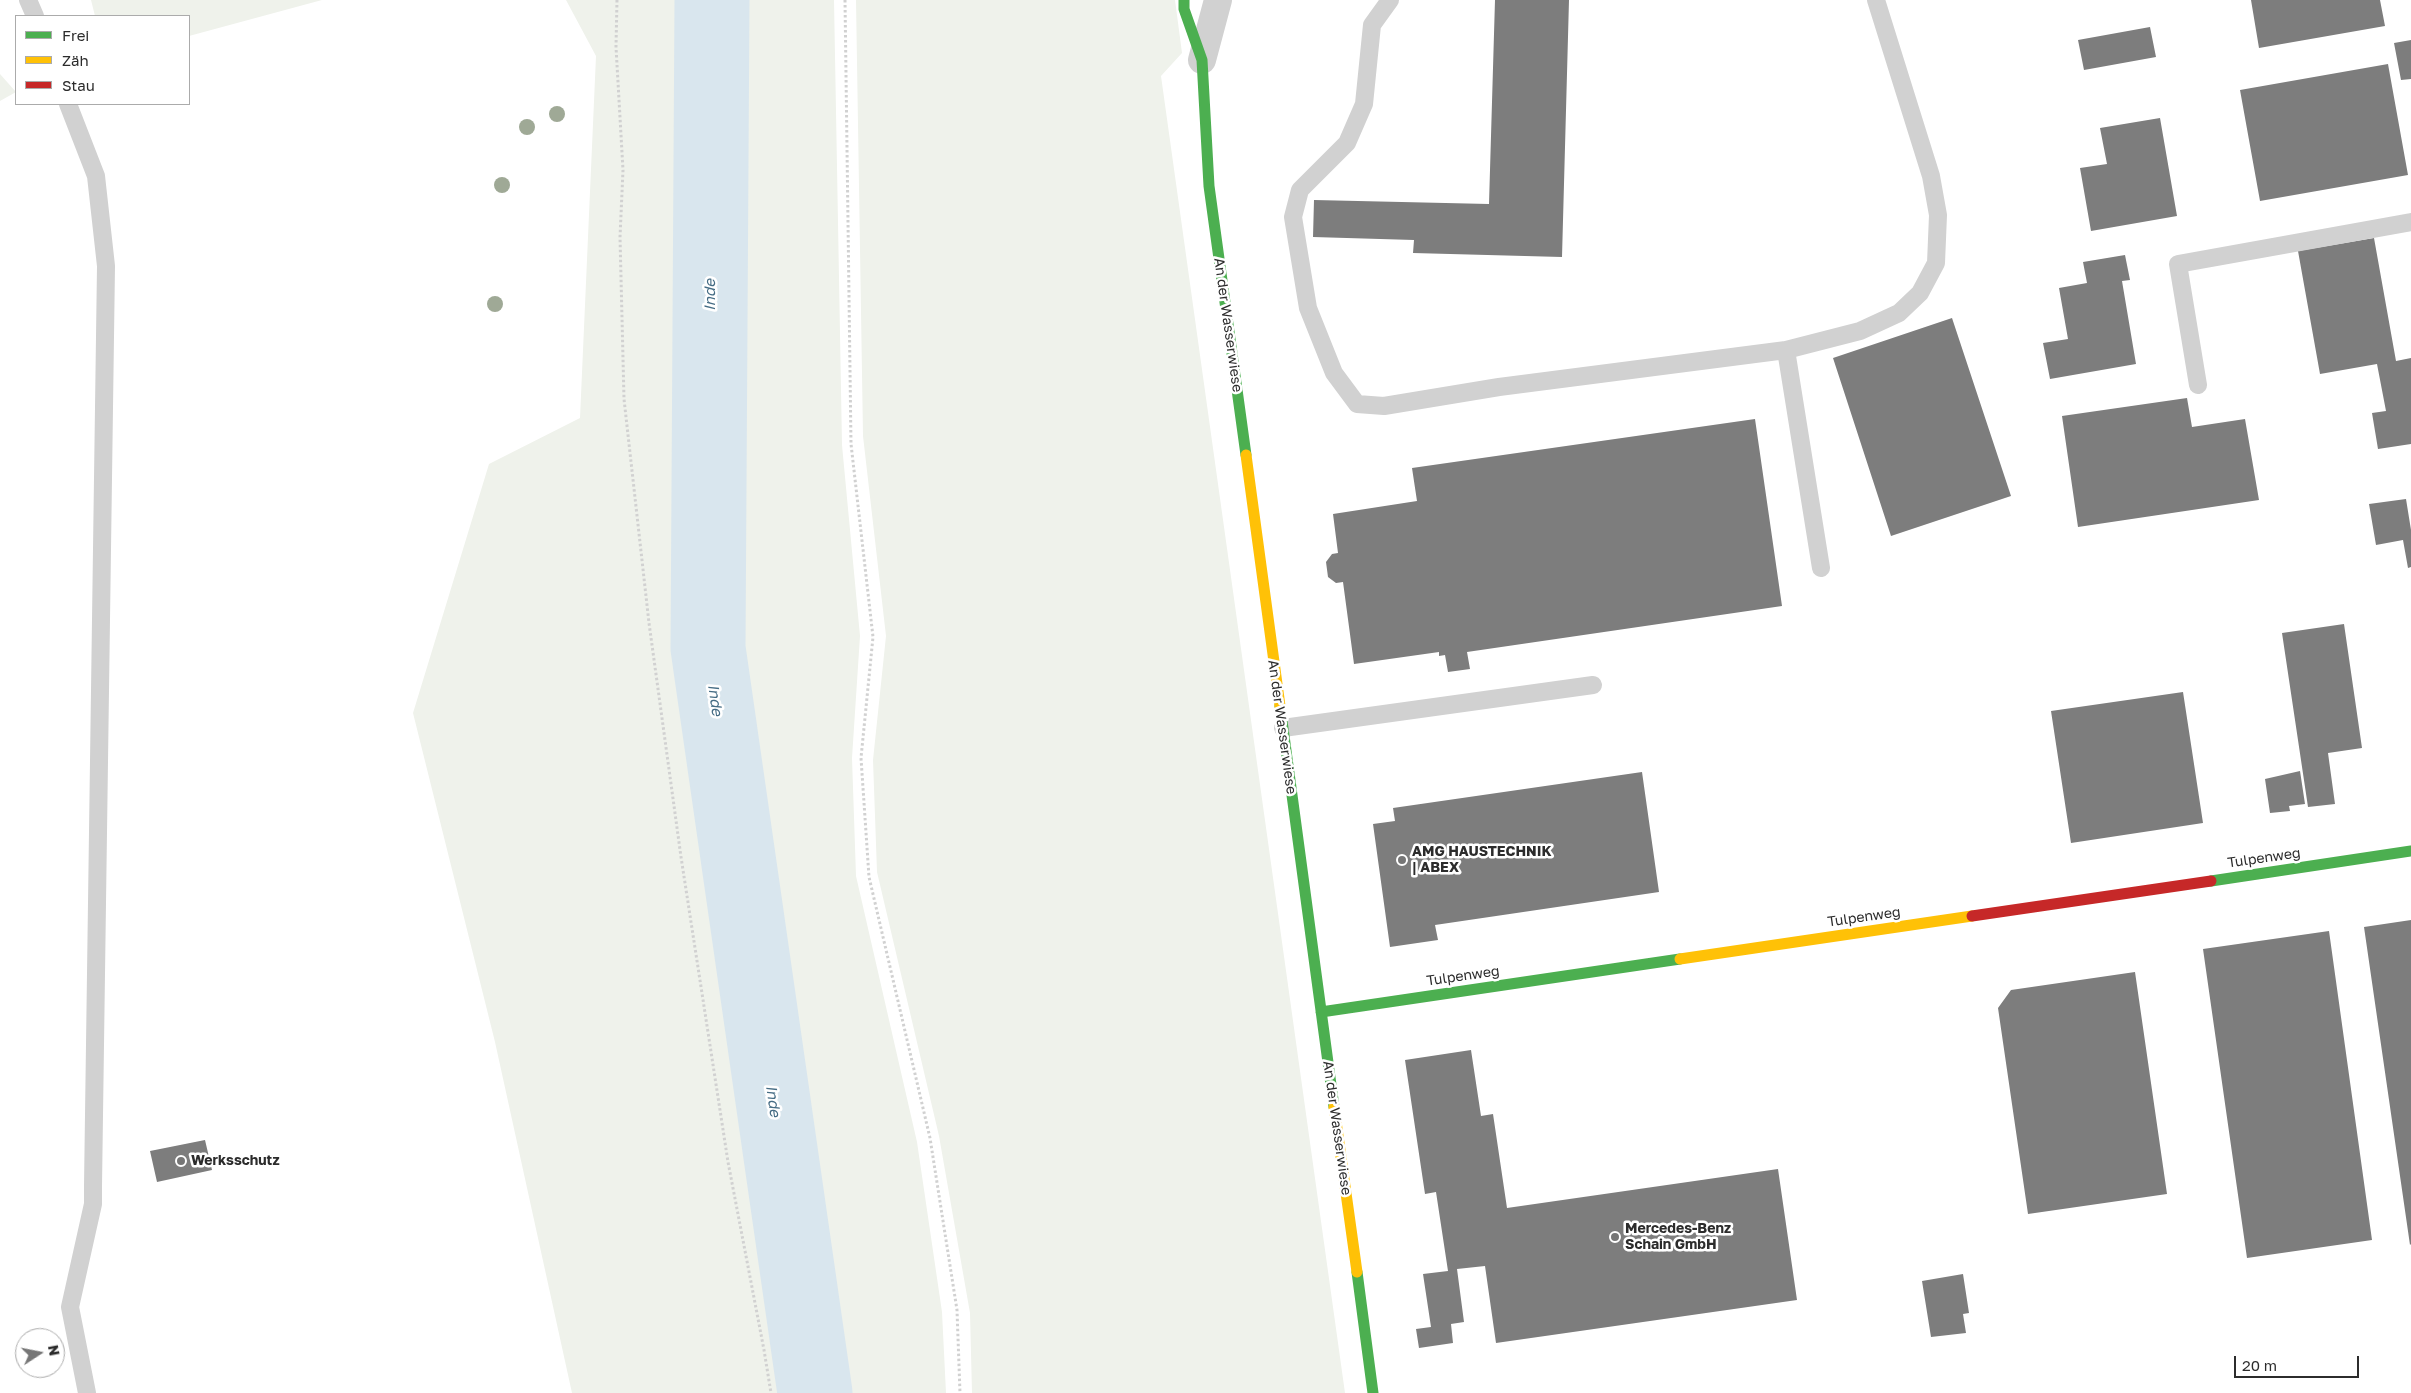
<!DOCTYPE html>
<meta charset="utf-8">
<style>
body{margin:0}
#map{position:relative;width:2411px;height:1393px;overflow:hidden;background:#fff;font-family:"Golos Text",sans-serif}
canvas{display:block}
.legend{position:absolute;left:15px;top:15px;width:175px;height:90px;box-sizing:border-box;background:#fff;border:1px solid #ababab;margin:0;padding:6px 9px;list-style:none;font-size:15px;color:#2c2c2c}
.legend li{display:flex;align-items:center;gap:10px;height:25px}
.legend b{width:25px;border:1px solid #ababab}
.north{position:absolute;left:15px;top:1328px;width:50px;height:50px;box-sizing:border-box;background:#fff;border:1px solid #ababab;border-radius:50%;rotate:79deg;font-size:14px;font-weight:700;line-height:20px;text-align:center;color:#2c2c2c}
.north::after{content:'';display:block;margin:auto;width:18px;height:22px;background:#767676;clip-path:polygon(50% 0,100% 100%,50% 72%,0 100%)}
.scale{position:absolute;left:2234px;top:1356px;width:125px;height:22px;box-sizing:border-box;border:2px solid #2c2c2c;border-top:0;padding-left:6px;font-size:15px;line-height:18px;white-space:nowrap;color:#2c2c2c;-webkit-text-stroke:4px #fff;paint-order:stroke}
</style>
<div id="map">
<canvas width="2411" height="1393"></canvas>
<ul class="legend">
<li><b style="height:6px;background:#4caf50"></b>Frei</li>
<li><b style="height:6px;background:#ffc107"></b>Zäh</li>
<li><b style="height:6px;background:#c62828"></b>Stau</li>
</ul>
<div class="north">N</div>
<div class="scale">20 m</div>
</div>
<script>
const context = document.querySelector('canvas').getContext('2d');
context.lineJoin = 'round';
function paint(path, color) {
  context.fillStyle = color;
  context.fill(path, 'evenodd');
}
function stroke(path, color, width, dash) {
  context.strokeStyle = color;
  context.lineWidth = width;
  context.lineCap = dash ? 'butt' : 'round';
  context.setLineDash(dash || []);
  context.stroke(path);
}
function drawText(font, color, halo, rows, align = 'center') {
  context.font = font + ' "Golos Text",sans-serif';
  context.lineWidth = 5;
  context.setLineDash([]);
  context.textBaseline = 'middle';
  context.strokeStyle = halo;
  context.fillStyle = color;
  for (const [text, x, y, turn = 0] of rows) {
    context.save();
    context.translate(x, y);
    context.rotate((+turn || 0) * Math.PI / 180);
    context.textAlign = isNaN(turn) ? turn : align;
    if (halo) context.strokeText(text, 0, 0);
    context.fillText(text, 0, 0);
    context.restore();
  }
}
paint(new Path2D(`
 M91,0H322L189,36V16H95Z
 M566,0H834L842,445L860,636L852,758L856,876L917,1142L942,1312L946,1393H572L495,1042L413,713L489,464L580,418L596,56Z
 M856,0H1175L1182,53L1161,76L1345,1393H972L970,1313L939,1136L877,872L873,760L886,636L863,436Z
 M0,74L16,92L0,101Z`), '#eff2eb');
stroke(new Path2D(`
 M712,0L708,648L815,1393`), '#d9e6ee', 75);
paint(new Path2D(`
 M1495,0H1569L1562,257L1413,253L1414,240L1313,237L1314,200L1489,204Z
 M2251,0H2380L2385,26L2259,48Z
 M2150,27L2156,57L2084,70L2078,40Z
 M2411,40V79L2401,80L2394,43Z
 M2388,64L2408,175L2260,201L2240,90Z
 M2160,118L2177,216L2091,231L2080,168L2107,164L2100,128Z
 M2374,238L2396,361L2411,358V444L2378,449L2372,413L2386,411L2377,364L2320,374L2298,251Z
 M2125,255L2130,280L2122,281L2136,364L2050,379L2043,343L2068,339L2059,288L2087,283L2083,262Z
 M1952,318L2011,496L1891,536L1833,358Z
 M2187,398L2192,427L2245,419L2259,500L2078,527L2062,416Z
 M1755,419L1782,606L1467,652L1470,669L1448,672L1445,655L1439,656V652L1354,664L1343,582L1336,583L1328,577L1326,562L1332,554L1338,553L1333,514L1417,501L1412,468Z
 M2406,499L2411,530V567L2408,568L2403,540L2376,545L2369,504Z
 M2344,624L2362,748L2328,753L2335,804L2308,807L2282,633Z
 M2183,692L2203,823L2071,843L2051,711Z
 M2300,771L2305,804L2289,806L2290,811L2270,813L2265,779Z
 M1642,772L1659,892L1435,925L1438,940L1390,947L1373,824L1395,821L1393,808Z
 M2411,920V1244L2410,1245L2364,927Z
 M2329,931L2372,1240L2247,1258L2203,949Z
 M2135,972L2167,1194L2028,1214L1998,1008L2011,990Z
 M1471,1050L1481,1116L1493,1114L1507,1208L1778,1169L1797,1300L1496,1343L1485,1266L1457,1269L1464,1322L1451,1324L1453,1343L1419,1348L1416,1329L1431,1327L1423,1274L1448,1271L1436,1192L1425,1194L1405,1060Z
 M205,1140L212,1170L157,1182L150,1151Z
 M1963,1274L1969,1313L1963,1314L1966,1333L1931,1337L1922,1281Z`), '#7d7d7d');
stroke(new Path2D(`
 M617,0L616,47L623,170L620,237L624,399L649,623L681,857L728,1162L764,1350L771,1393
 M845,0L851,444L873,637L861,758L869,877L930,1138L957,1310L960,1393`), '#d1d1d1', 3, [2.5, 2.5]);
stroke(new Path2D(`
 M28,0L35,16
 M1390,0L1372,25L1364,104L1347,143L1300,190L1293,217L1308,308L1334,373L1357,404L1384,406L1499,387L1786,350L1860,331L1899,313L1920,293L1936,263L1938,215L1931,176L1876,0
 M68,104L96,176L106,266L93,1186V1204L70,1307L87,1393
 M1786,350L1821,568
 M2198,385L2178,264L2411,222
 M1283,728L1593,685`), '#d1d1d1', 18);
stroke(new Path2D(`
 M1202,60L1218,0`), '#d1d1d1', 28);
stroke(new Path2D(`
 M1184,0V9L1202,60L1209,186L1246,455
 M1280,706L1334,1107
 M2211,881L2411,851
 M1321,1012L1680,959
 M1357,1272L1373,1393`), '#4caf50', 11);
stroke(new Path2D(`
 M1246,455L1280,706
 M1680,959L1972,916
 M1334,1107L1357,1272`), '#ffc107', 11);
stroke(new Path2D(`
 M1972,916L2211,881`), '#c62828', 11);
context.fillStyle = '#9fa996';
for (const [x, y] of [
 [557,114],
 [527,127],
 [502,185],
 [495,304]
]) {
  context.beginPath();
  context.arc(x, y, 8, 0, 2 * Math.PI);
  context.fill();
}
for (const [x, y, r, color] of [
 [1402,860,5,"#767676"],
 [181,1161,5,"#767676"],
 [1615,1237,5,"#767676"]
]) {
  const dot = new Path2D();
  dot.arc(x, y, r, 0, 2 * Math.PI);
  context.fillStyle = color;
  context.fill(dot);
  stroke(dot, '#fff', 2);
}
drawText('14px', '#2c2c2c', '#fff', [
 ["An der Wasserwiese",1228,325,82],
 ["An der Wasserwiese",1282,727,82],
 ["Tulpenweg",2264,858,-8],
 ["Tulpenweg",1864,917,-8],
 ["Tulpenweg",1463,976,-8],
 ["An der Wasserwiese",1337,1128,82]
]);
drawText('bold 14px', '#2c2c2c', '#fff', [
 ["AMG HAUSTECHNIK",1412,852],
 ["| ABEX",1412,868],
 ["Werksschutz",191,1161],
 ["Mercedes-Benz",1625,1229],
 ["Schain GmbH",1625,1245]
], 'left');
drawText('italic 15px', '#456c84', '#fff', [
 ["Inde",710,295,-90],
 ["Inde",715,700,82],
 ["Inde",773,1101,82]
]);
</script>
